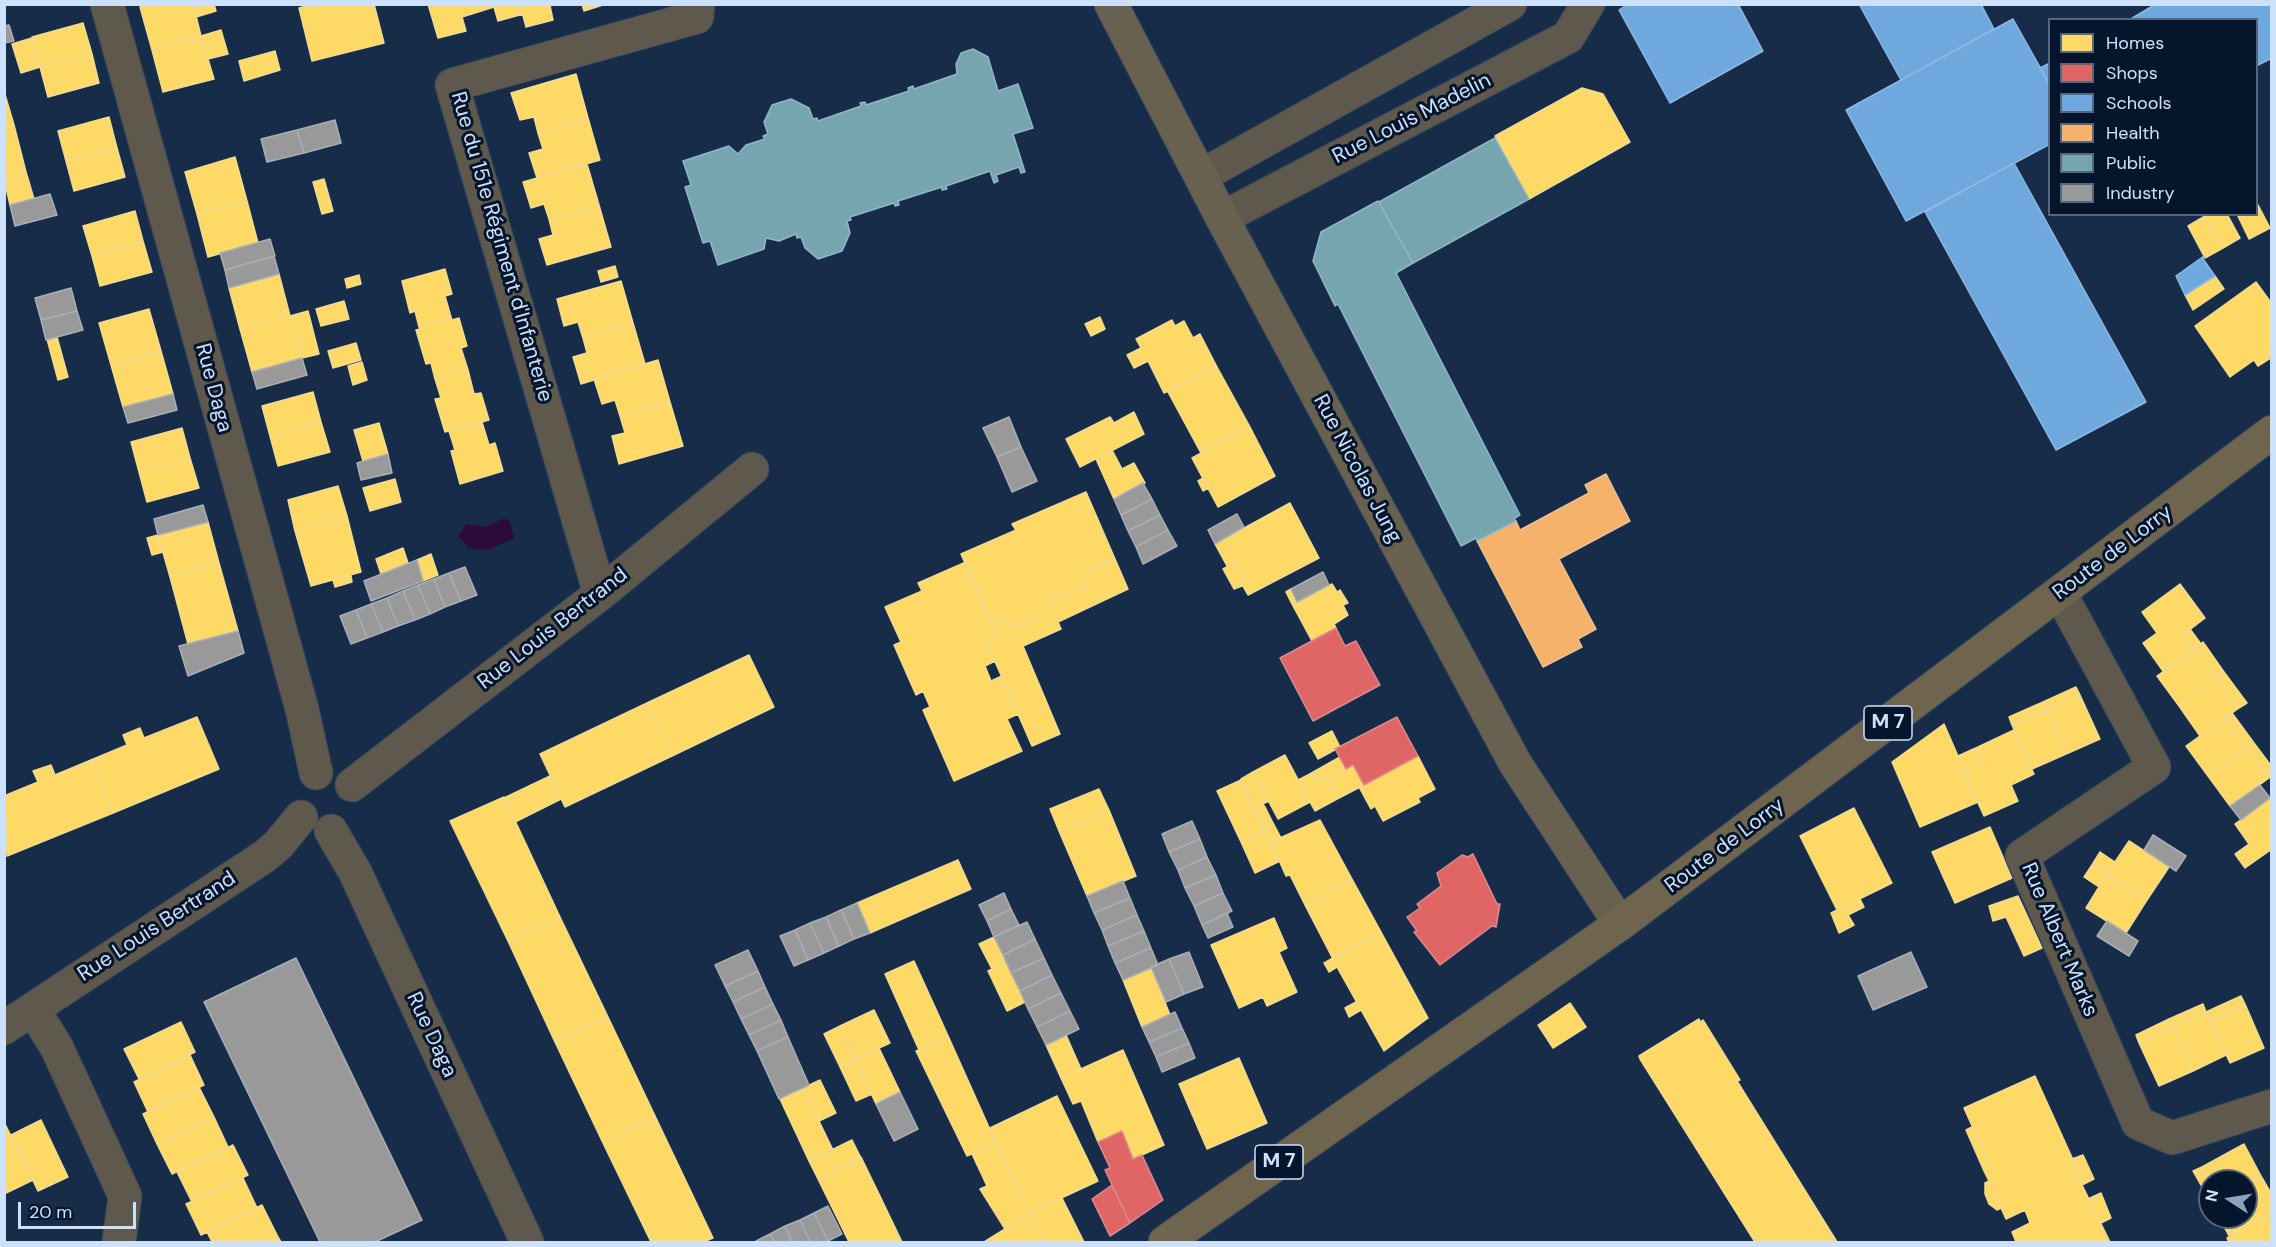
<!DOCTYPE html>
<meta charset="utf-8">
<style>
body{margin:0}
#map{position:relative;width:2276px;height:1247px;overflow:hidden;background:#162c48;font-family:"DM Sans",sans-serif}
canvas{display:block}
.frame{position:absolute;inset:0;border:6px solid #cee1fb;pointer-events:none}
.legend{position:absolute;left:2048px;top:18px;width:210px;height:198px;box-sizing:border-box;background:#05152b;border:2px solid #55677e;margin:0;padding:8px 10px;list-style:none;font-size:18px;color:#cee1fb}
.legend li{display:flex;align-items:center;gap:12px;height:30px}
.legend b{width:30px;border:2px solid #55677e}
.north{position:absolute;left:2198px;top:1169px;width:60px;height:60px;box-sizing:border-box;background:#05152b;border:2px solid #55677e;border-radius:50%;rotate:282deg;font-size:16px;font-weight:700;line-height:24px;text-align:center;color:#cee1fb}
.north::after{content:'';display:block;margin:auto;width:21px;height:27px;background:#8ea2bc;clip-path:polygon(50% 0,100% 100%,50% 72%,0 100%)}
.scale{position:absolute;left:18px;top:1202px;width:118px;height:27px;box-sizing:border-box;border:3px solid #cee1fb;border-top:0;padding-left:8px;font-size:18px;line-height:21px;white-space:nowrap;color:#cee1fb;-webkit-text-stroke:4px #05152b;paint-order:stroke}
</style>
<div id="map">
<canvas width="2276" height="1247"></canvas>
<div class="frame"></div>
<ul class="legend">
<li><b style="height:16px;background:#ffd966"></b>Homes</li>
<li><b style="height:16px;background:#e06666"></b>Shops</li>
<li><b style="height:16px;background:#6fa8dc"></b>Schools</li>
<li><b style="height:16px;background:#f6b26b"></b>Health</li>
<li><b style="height:16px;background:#76a5af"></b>Public</li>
<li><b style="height:16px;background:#999"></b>Industry</li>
</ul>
<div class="north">N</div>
<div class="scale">20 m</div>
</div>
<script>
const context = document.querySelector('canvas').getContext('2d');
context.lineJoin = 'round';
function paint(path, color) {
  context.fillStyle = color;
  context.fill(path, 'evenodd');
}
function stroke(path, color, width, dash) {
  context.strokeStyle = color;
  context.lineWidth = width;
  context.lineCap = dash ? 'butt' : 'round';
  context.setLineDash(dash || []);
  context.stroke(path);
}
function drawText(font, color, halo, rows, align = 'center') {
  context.font = font + ' "DM Sans",sans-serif';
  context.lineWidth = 6;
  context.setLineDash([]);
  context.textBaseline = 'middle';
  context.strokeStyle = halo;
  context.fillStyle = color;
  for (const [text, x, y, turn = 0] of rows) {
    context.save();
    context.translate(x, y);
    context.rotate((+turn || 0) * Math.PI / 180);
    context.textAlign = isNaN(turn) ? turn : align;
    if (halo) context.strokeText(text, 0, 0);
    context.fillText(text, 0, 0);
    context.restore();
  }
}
paint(new Path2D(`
 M503,519L509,520L514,538L489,550L469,548L458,536L466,524L485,527Z`), '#2c0a3c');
const homes = new Path2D(`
 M149,4H193L201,36L152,50L140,7Z
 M193,4H214L216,11L196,17Z
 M314,4H374L384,43L312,61L299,8Z
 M428,4H475L478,12L462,17L466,31L438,38Z
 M475,4H520L523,14L498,21L494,7L478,12Z
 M520,4H555L550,6L553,20L526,27Z
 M582,4H606L584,11Z
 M83,23L92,54L40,67L32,37Z
 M221,30L228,54L208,59L201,36Z
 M201,36L214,79L163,92L152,50Z
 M32,38L40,67L21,73L12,44Z
 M275,51L280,70L244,81L239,61Z
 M92,54L99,83L48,97L40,67Z
 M576,74L588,118L538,133L534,117L520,120L511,93Z
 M1582,88L1603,94L1630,142L1529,199L1495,136Z
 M4,91L14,125L4,128Z
 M109,117L117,148L66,161L58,131Z
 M588,118L600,160L537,178L529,153L543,149L538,133Z
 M14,125L26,172L4,179V128Z
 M117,148L125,177L74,191L66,161Z
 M235,157L247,201L197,214L185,172Z
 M587,164L599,205L549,219L544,204L531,208L523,182Z
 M26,172L34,199L10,205L4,179Z
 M324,179L333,211L322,214L313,182Z
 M247,201L258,243L208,257L197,214Z
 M2256,201L2270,228L2249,239L2237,214H2256Z
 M599,205L611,247L547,265L539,239L553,235L549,219Z
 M135,211L143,241L92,256L83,226Z
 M2209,214H2227L2240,238L2223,248L2205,216Z
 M2205,216L2223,248L2205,258L2188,226Z
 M143,241L152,272L100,286L92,256Z
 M615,266L618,277L601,282L598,271Z
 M445,269L452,294L445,296L451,317L419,327L415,311L410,313L402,281Z
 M279,274L290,316L240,329L229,288Z
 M359,275L361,284L347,288L345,279Z
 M2215,276L2224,289L2193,310L2185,295Z
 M621,281L633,323L583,338L578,322L564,326L557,299Z
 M2256,282L2272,304V357L2258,366L2254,360L2230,377L2195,326Z
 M344,301L349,319L321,326L316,309Z
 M149,309L161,351L111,365L99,323Z
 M308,311L319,354L302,358L290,316Z
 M290,316L302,358L252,372L240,329Z
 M451,317L452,320L459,318L467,346L461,348L468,370L435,379L431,363L426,364L416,330L420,329L419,327Z
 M1100,317L1105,329L1091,336L1085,324Z
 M1172,320L1175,326L1184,321L1193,338L1200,334L1217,367L1164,393L1148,361L1134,368L1127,355L1141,348L1136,339Z
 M633,323L645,364L581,384L573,357L587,353L583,338Z
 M57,337L68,377L58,380L47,339Z
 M356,343L361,360L333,368L328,351Z
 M161,351L173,394L123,407L111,365Z
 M658,360L670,402L620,416L615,400L602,404L594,379Z
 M362,362L367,380L353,385L348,366Z
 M1217,367L1250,427L1201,453L1168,392Z
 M468,370L474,394L481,393L489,420L445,432L435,399L441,398L435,379Z
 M313,392L321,422L270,436L262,406Z
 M670,402L683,446L619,464L612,436L625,433L620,416Z
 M1134,412L1144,434L1080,467L1066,439L1110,417L1114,423Z
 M321,422L330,452L278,466L270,436Z
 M482,422L489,445L495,443L503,471L460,484L451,451L455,450L449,431Z
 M379,423L388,454L363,461L354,430Z
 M1250,427L1275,476L1218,507L1192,458Z
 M182,428L190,458L139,472L131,442Z
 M1112,450L1122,469L1134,463L1145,483L1114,499L1096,459Z
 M190,458L199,488L147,502L139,472Z
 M1203,478L1208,488L1203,491L1198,481Z
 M395,479L401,502L370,511L363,488Z
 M338,486L347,516L295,531L288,500Z
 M1086,492L1115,559L1082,574L1087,585L1047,602L1050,611L1013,628L1008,617L992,625L961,554L1016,530L1012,524Z
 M1290,503L1319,558L1248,595L1240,581L1244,578L1236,562L1227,566L1215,544Z
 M347,516L361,572L311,586L295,531Z
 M208,522L219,563L170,577L158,535Z
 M158,535L163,552L152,555L147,538Z
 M403,548L408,563L381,574L376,559Z
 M431,554L438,575L423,581L417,560Z
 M1115,559L1128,589L1058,622L1061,629L1023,646L1060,734L1032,746L986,641L997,636L992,625L1008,617L1013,628L1050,611L1047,602L1087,585L1082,574Z
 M966,562L997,636L986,641L995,661L985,666L991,681L1002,676L1018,714L1007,719L1022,751L954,781L923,710L930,707L923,691L916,695L894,645L901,642L885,607L922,591L918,583Z
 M1236,562L1244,578L1240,581L1242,586L1234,589L1223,569Z
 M219,563L238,631L188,644L170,577Z
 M351,575L352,582L335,587L333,580Z
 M1332,584L1337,592L1340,590L1348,603L1343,605L1348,615L1334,624L1336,628L1312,641L1292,604Z
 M2180,584L2205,618L2183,635L2193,649L2163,671L2143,643L2157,633L2142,612Z
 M1291,589L1297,602L1292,604L1286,592Z
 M2190,629L2201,644L2193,649L2183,635Z
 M2203,642L2224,672L2217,677L2196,648Z
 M2196,648L2217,677L2179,706L2157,676Z
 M749,655L774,707L672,756L647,703Z
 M2224,672L2247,703L2239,708L2217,677Z
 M2217,677L2239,708L2200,736L2179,706Z
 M2076,687L2080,695L2046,710L2043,702Z
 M2080,695L2100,739L2066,754L2046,710Z
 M2043,702L2046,710L2012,725L2009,717Z
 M647,703L672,756L565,807L540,754Z
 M2046,710L2066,754L2032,769L2012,725Z
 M2232,713L2254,743L2247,748L2225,718Z
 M197,717L219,769L113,813L91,760L127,745L123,735L140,728L144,738Z
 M2225,718L2247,748L2208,776L2186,746Z
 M1944,724L1978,802L1920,827L1892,762Z
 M2014,730L2034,774L2011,785L2018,801L1984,816L1964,772L1985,763L1978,747Z
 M1332,731L1340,747L1318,759L1309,743Z
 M2254,743L2272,767L2269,778L2247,748Z
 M1978,747L1985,763L1964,772L1958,756Z
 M2247,748L2269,778L2230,806L2208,776Z
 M1285,755L1310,802L1278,819L1253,772Z
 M1418,756L1435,789L1418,798L1420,802L1383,821L1375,806L1371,809L1359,787Z
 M1340,757L1346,769L1326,779L1308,775Z
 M91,760L113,813L7,856L4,796L38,782L33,771L51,765L55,775Z
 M1353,765L1364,785L1337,799L1326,779Z
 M1253,772L1269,801L1254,808L1241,779Z
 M1308,775L1326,779L1337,799L1315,811L1298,780Z
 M550,776L561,799L515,822L504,798Z
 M1241,780L1264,831L1241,842L1217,791Z
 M1099,789L1109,810L1059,831L1050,809Z
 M504,797L560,917L508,941L450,821Z
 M2272,797V849L2245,868L2235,854L2249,844L2235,824Z
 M1263,803L1272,821L1263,826L1254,808Z
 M1854,808L1892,883L1837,910L1800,836Z
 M1109,810L1136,876L1087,896L1059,831Z
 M1320,820L1352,879L1306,907L1290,875L1286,876L1271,842Z
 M1272,821L1281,838L1271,842L1263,826Z
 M1990,827L2012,878L1955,903L1932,852Z
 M1266,830L1280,861L1255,873L1241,842Z
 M2129,841L2169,867L2147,900L2107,874Z
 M2100,852L2115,862L2107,874L2092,865Z
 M958,860L971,889L870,933L857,903Z
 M2092,865L2107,874L2099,887L2084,877Z
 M2107,874L2147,900L2126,933L2086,908Z
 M1352,879L1381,932L1333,959L1306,907Z
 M2018,896L2042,948L2024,956L2006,917L1993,921L1989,906Z
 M1860,899L1864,907L1848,915L1854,925L1839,933L1831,913Z
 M560,917L608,1017L555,1042L508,941Z
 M1274,918L1287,948L1279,952L1297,992L1267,1006L1263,997L1239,1008L1211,945Z
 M1381,932L1428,1018L1384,1051L1337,967L1329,972L1324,963Z
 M994,937L1007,962L992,969L979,944Z
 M914,961L949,1038L919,1050L885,974Z
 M1007,962L1025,1002L1007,1011L988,971Z
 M1151,967L1170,1015L1142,1027L1123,980Z
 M2241,996L2245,1004L2210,1020L2206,1012Z
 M1356,1002L1361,1010L1349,1017L1345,1008Z
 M1570,1003L1586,1027L1553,1048L1538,1025Z
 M2203,1004L2206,1012L2173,1027L2169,1019Z
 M2245,1004L2264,1048L2230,1063L2210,1020Z
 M874,1010L890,1043L855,1059L840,1026Z
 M2206,1012L2226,1055L2193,1071L2173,1027Z
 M608,1017L656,1118L603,1143L555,1042Z
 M1699,1019L1700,1022L1703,1020L1740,1080L1737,1081L1837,1242H1755L1640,1059L1639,1056Z
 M2169,1019L2173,1027L2139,1043L2136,1035Z
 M181,1022L195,1052L139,1079L124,1049Z
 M840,1026L855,1059L840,1067L824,1034Z
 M2173,1027L2193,1071L2159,1086L2139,1043Z
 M1066,1035L1081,1069L1061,1078L1046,1045Z
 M949,1038L996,1143L967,1156L916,1051Z
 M879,1048L900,1092L876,1104L855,1059Z
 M1123,1050L1164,1145L1133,1159L1122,1131L1098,1142L1081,1101L1073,1104L1061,1078Z
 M190,1055L204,1085L148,1112L134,1082Z
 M1239,1058L1267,1123L1207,1149L1179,1084Z
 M855,1059L872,1094L856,1101L840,1067Z
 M2035,1076L2079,1173L2082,1185L2110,1242H2016L2012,1232L2030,1223L2025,1210L2006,1219L1989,1181L1984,1171L1991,1168L1964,1108Z
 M820,1080L836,1113L819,1121L803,1088Z
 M199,1087L214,1117L157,1144L143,1114Z
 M803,1088L833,1150L809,1161L780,1099Z
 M1057,1096L1098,1181L1029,1213L990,1128Z
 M214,1117L228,1147L172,1174L157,1144Z
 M656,1118L713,1238L703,1242H651L603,1143Z
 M41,1120L68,1177L38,1191L11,1135Z
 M5,1124L33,1180L4,1194V1125Z
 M1972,1127L1991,1168L1984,1171L1966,1130Z
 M852,1140L861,1158L818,1179L809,1161Z
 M996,1143L1029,1213L1005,1229L980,1189L987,1186L972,1154Z
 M2244,1144L2261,1176L2246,1184V1181L2210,1182L2202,1167Z
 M233,1145L248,1175L192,1202L177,1172Z
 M2083,1155L2094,1179L2082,1185L2072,1159Z
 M861,1157L878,1192L902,1242H849L818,1179Z
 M2202,1167L2210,1182V1201L2193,1171Z
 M2261,1176L2272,1195V1213L2237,1232L2229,1217H2246V1184Z
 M243,1178L257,1208L201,1235L186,1204Z
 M1989,1181L2001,1208L1997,1210L1989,1204L1985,1194V1183Z
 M2101,1193L2111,1218L2101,1223L2088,1199Z
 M1062,1198L1084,1242H1043L1029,1213Z
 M262,1205L277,1235L261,1242H212L207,1232Z
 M1029,1213L1043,1242H984L1005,1229Z
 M2269,1214L2272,1220V1242H2229L2227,1238Z
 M2219,1217H2229L2237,1232L2229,1236Z
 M277,1235L281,1242H261Z`);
paint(homes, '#ffd966');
stroke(homes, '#f0db93', 1.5);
const shops = new Path2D(`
 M1336,628L1345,646L1356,641L1380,685L1313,721L1280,658Z
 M1397,717L1418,756L1364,785L1353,765L1346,769L1335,749Z
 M1473,854L1497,904H1500L1496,927L1492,926L1440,965L1414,932L1417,931L1407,917L1420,908L1417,904L1441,886L1437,873L1462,855L1468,857Z
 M1122,1131L1133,1159L1142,1155L1163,1200L1130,1223L1105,1170L1110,1168L1098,1142Z
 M1112,1185L1130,1223L1110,1236L1092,1199Z`);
paint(shops, '#e06666');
stroke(shops, '#db8b93', 1.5);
const schools = new Path2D(`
 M1628,4H1738L1763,51L1670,103L1619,10Z
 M1859,4H1981L1994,29L1901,80Z
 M2156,4H2272V58L2256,66V20H2129Z
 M2013,19L2050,85V144L1906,221L1846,110Z
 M2050,63V85L2040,68Z
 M2014,163L2146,402L2056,450L1925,212Z
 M2204,256L2203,259L2215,276L2185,295L2176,276Z`);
paint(schools, '#6fa8dc');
stroke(schools, '#8cb9e5', 1.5);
const health = new Path2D(`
 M1606,474L1630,521L1559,559L1596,629L1578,639L1582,647L1543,667L1477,541L1516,521L1520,530L1589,493L1585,485Z`);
paint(health, '#f6b26b');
stroke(health, '#eac096', 1.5);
const public = new Path2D(`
 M973,49L988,57L998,91L1018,84L1033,128L1013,134L1025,172L1021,173L1019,167L996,175L998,181L994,183L990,171L946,186L947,189L942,190V187L898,201L899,205L895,206L894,203L850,217L851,220L847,221L850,233L842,251L818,259L805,248L801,237L797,238L796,234L779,241L766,238L764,249L718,265L710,241L703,243L685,187L691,185L683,161L729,146L738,154L746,145L765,139L763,136L768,134L764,122L772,105L791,99L809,108L813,119L817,118L818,121L861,106L860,103L865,102L866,105L909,91L908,88L913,86L914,89L957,74L956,64L961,53Z
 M1495,138L1529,199L1413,263L1379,202Z
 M1378,201L1413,263L1396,273L1520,515L1514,519L1516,521L1477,541L1476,538L1461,546L1338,304L1335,306L1313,261L1321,232Z`);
paint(public, '#76a5af');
stroke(public, '#90b7c6', 1.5);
const industry = new Path2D(`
 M9,25L14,41L4,43V26Z
 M335,120L341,143L304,153L297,130Z
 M297,130L304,153L267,162L261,139Z
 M50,194L57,215L15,226L10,205Z
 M270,239L275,256L225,270L220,253Z
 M274,256L279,274L229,288L225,270Z
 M71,288L77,311L41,320L35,298Z
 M77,311L83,330L46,340L41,320Z
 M302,358L307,375L257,389L252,372Z
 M173,394L177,410L128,423L123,407Z
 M1009,417L1021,447L997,457L983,428Z
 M1021,447L1037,481L1012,492L997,457Z
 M388,454L392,473L361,480L357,463Z
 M1143,483L1152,499L1121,515L1114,499Z
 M1152,499L1160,515L1128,531L1121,515Z
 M203,505L208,522L158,535L154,519Z
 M1237,514L1244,527L1215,544L1208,530Z
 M1160,515L1168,530L1136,547L1128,531Z
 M1168,530L1177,546L1143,564L1136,547Z
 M417,560L423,581L371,601L364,581Z
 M465,567L477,595L461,601L449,573Z
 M1323,572L1329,585L1297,602L1291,589Z
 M449,573L461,601L445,607L434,579Z
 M434,579L445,607L430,614L418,585Z
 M418,585L430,614L415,620L403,591Z
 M403,591L415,620L398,626L387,598Z
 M387,598L398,626L383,632L371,604Z
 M371,604L383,632L367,638L356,610Z
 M356,610L367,638L351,644L340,616Z
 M238,631L244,653L188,676L179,646Z
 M2260,785L2270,798L2241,820L2230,806Z
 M1192,821L1200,839L1169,852L1162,834Z
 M2153,835L2186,856L2176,871L2144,850Z
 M1200,839L1207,857L1178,870L1169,852Z
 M1207,857L1216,875L1185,888L1178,870Z
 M1216,875L1223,893L1194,906L1185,888Z
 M1123,881L1130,898L1094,913L1087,896Z
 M1004,893L1011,909L987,921L979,905Z
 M1223,893L1232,911L1202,925L1194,906Z
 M1130,898L1137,915L1102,930L1094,913Z
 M857,903L870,933L854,939L841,910Z
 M1011,909L1019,925L994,937L987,921Z
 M841,910L854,939L839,946L826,917Z
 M1227,913L1233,927L1208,938L1202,925Z
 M1137,915L1144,931L1108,946L1102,930Z
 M826,917L839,946L824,953L810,923Z
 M2107,921L2138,941L2129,956L2097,936Z
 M1027,922L1035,939L1003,955L994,937Z
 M810,923L824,953L808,960L795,930Z
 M795,930L808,960L794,966L780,936Z
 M1144,931L1151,948L1115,963L1108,946Z
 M1035,939L1044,958L1011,973L1003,955Z
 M1151,948L1158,965L1123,980L1115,963Z
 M748,950L758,971L725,986L715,965Z
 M1189,952L1203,987L1184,994L1169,959Z
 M1911,952L1927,987L1873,1010L1858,976Z
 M296,958L422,1220L375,1242H320L204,1002Z
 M1044,958L1052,975L1020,991L1011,973Z
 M1169,959L1184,994L1166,1002L1151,967Z
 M758,971L765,987L733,1002L725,986Z
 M1052,975L1061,993L1028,1009L1020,991Z
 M765,987L773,1004L741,1019L733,1002Z
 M1061,993L1070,1011L1037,1027L1028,1009Z
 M773,1004L781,1020L749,1035L741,1019Z
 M1070,1011L1079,1029L1046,1045L1037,1027Z
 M1175,1012L1182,1028L1149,1042L1142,1027Z
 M781,1020L788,1037L757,1051L749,1035Z
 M1182,1028L1189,1043L1156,1057L1149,1042Z
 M788,1037L809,1085L779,1099L757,1051Z
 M1189,1043L1195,1058L1162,1072L1156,1057Z
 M900,1092L918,1129L894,1141L876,1104Z
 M828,1206L842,1234L828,1241L814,1213Z
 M814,1213L828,1241L826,1242H810L800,1220Z
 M800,1220L810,1242H792L785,1226Z
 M785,1226L792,1242H775L770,1234Z
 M770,1234L775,1242H757L756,1241Z`);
paint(industry, '#999');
stroke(industry, '#a9afb6', 1.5);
const street = new Path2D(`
 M107,4L302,709L316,773
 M1201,176L1510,4
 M1222,218L1568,37L1588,4
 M2060,593L2154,767L2022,856L2138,1123L2172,1138L2272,1106
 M600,594L452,85L697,17L698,4
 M352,785L600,594L752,469
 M331,831L355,872L527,1242
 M33,1009L57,1048L125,1196L119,1242
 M4,1028L265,856L278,845L301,817`);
const secondary = new Path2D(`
 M1111,4L1222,218L1515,763L1620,924`);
const primary = new Path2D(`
 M1165,1242L1620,924L2272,432`);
stroke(street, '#34465d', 35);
stroke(secondary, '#34465d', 35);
stroke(primary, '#34465d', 35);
stroke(street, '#5e584d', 33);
stroke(secondary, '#696150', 33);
stroke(primary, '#6f654f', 33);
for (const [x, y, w] of [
 [1888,723,48],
 [1279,1162,48]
]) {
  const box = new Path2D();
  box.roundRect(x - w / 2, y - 17, w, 34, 4.5);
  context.fillStyle = '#05152b';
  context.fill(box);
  stroke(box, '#cee1fb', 1.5);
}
drawText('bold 20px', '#cee1fb', null, [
 ["M 7",1888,723],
 ["M 7",1279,1162]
]);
drawText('21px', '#cee1fb', '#05152b', [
 ["Rue Louis Madelin",1412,119,-27],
 ["Rue du 151e Régiment d'Infanterie",501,247,74],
 ["Rue Daga",213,388,75],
 ["Rue Nicolas Jung",1357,469,62],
 ["Route de Lorry",2113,553,-37],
 ["Rue Louis Bertrand",553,629,-38],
 ["Route de Lorry",1725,846,-37],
 ["Rue Louis Bertrand",157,927,-33],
 ["Rue Albert Marks",2059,940,67],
 ["Rue Daga",431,1035,65]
]);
</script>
